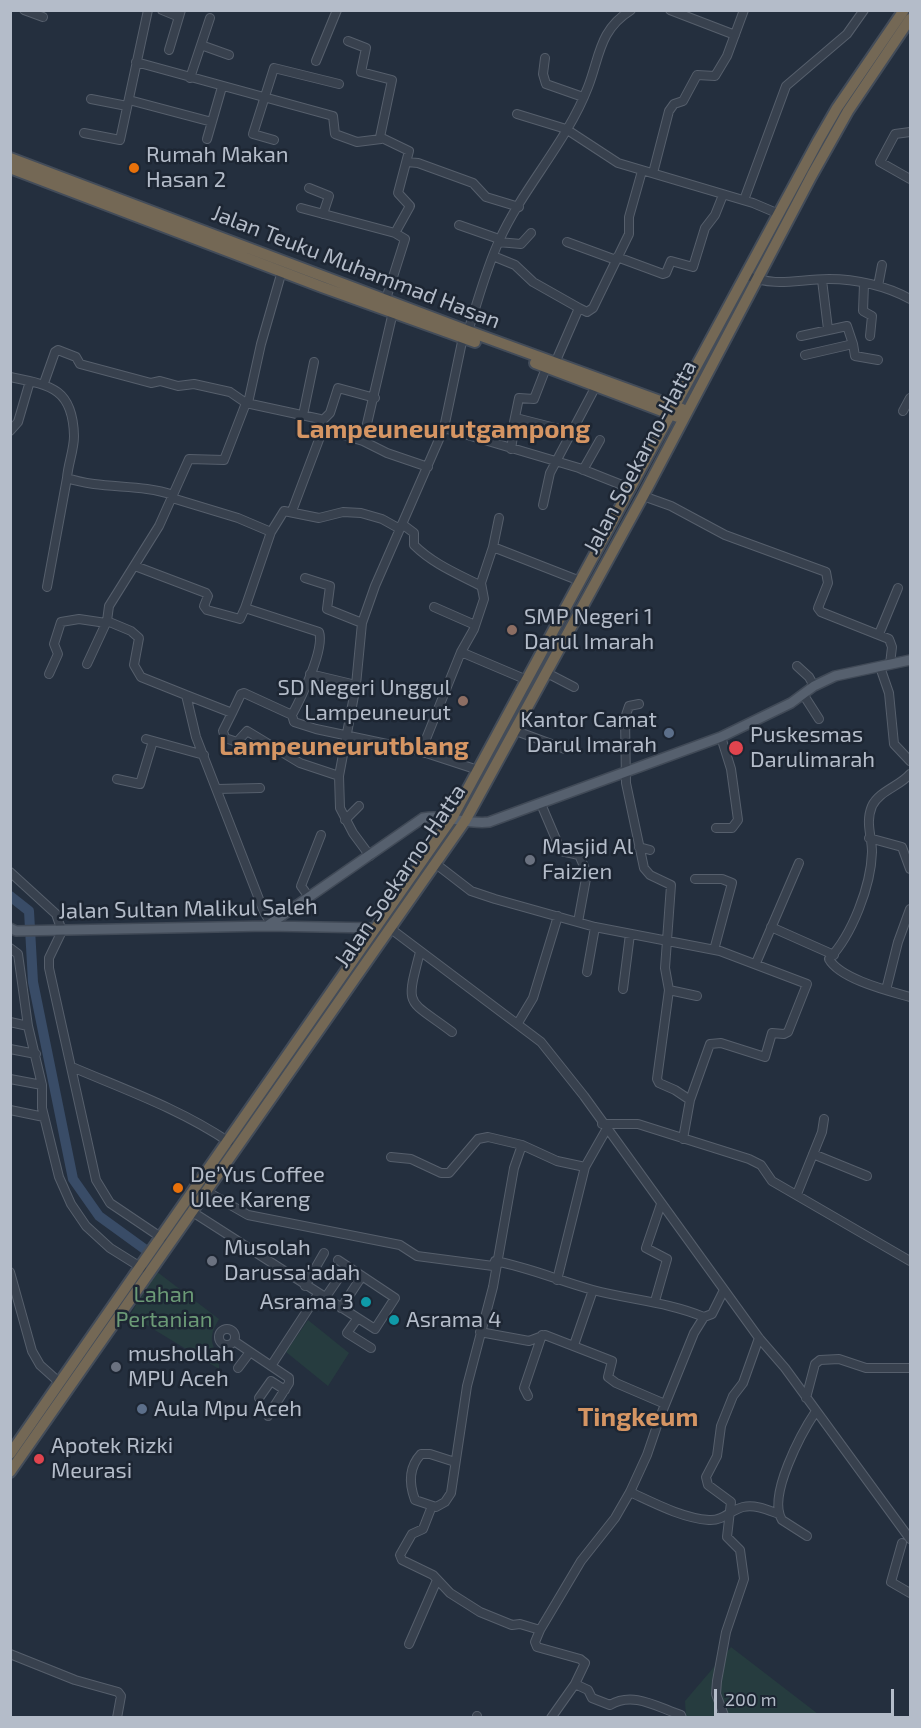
<!DOCTYPE html>
<meta charset="utf-8">
<style>
body{margin:0}
#map{position:relative;width:921px;height:1728px;overflow:hidden;background:#242f3e;font-family:"Exo 2",sans-serif}
canvas{display:block}
.frame{position:absolute;inset:0;border:12px solid #b4bcc9;pointer-events:none}
.scale{position:absolute;left:714px;top:1689px;width:180px;height:27px;box-sizing:border-box;border:3px solid #b4bcc9;border-top:0;padding-left:8px;font-size:18px;line-height:21px;white-space:nowrap;color:#b4bcc9;-webkit-text-stroke:4px #1d2633;paint-order:stroke}
</style>
<div id="map">
<canvas width="921" height="1728"></canvas>
<div class="frame"></div>
<div class="scale">200 m</div>
</div>
<script>
const context = document.querySelector('canvas').getContext('2d');
context.lineJoin = 'round';
function paint(path, color) {
  context.fillStyle = color;
  context.fill(path, 'evenodd');
}
function stroke(path, color, width, dash) {
  context.strokeStyle = color;
  context.lineWidth = width;
  context.lineCap = dash ? 'butt' : 'round';
  context.setLineDash(dash || []);
  context.stroke(path);
}
function drawText(font, color, halo, rows, align = 'center') {
  context.font = font + ' "Exo 2",sans-serif';
  context.lineWidth = 5;
  context.setLineDash([]);
  context.textBaseline = 'middle';
  context.strokeStyle = halo;
  context.fillStyle = color;
  for (const [text, x, y, turn = 0] of rows) {
    context.save();
    context.translate(x, y);
    context.rotate((+turn || 0) * Math.PI / 180);
    context.textAlign = isNaN(turn) ? turn : align;
    if (halo) context.strokeText(text, 0, 0);
    context.fillText(text, 0, 0);
    context.restore();
  }
}
paint(new Path2D(`
 M156,1271L219,1319C202,1347 221,1346 219,1369L130,1315Z
 M308,1320L349,1353L328,1386L286,1352Z
 M731,1647L822,1717H686L685,1701Z`), '#263c3f');
stroke(new Path2D(`
 M10,896L29,911L33,982L73,1179L99,1216L150,1253`), '#394c67', 10);
const minor = new Path2D(`
 M24,10L43,17
 M162,10L179,17
 M670,10L735,35
 M348,41L366,48L361,72L392,80L380,137L409,151L398,193L410,206L395,233
 M201,45L229,55
 M169,50L181,10
 M545,58L543,74L546,84L583,97
 M316,61L337,10
 M136,62L333,116L335,134L357,142L381,139
 M190,78L210,18
 M91,99L127,106
 M129,100L212,122
 M517,114L566,129L618,163L753,203L779,214
 M910,132L895,134L880,162L910,179
 M84,133L120,140L148,10
 M207,139L222,87
 M274,140L253,134L274,68L339,84
 M407,162L418,163L473,183L486,197L519,207
 M653,173L669,111L674,104L683,101L697,75L715,76L727,56L744,10
 M309,188L329,196L323,214
 M744,200L786,86L847,34L864,10
 M301,208L395,233L405,239L386,299
 M459,225L499,239
 M498,242L521,244L531,233
 M567,242L616,260
 M493,256L515,265L533,282L579,308
 M617,257L663,274L666,273L671,261L693,267L705,228L715,215L723,195
 M745,275C778,288 796,279 829,279C856,279 887,286 910,299
 M822,280L828,329
 M864,284L863,311L872,316L870,336
 M878,286L882,265
 M468,331C478,301 486,269 499,241C522,189 567,142 588,87C600,56 599,30 631,10
 M801,336L847,326L853,344
 M805,355L853,344L855,356L878,360
 M555,363L579,308L587,312L593,308L629,234V217L642,171
 M10,377C50,385 73,388 74,436C74,450 68,464 67,478C103,490 139,483 173,495
 M44,383L55,352L58,350L76,357L80,364L151,383L160,381L178,386L194,384L230,392L246,403
 M248,403L261,344L282,271
 M903,411L910,398
 M303,415L314,362
 M322,421L330,413L338,388L375,398
 M514,422L519,398L534,399L546,368
 M444,428L579,468L632,489
 M10,431L18,422L30,381
 M363,441L393,312
 M511,449L516,418L571,432
 M583,470L600,440
 M643,496L671,506L725,535L826,572L828,583L818,608L821,612L889,639L892,647L890,664
 M172,498L238,518L271,532L245,608
 M543,505L550,473L596,386
 M292,511L323,429
 M402,524L414,533V545C433,564 458,574 481,586
 M271,532L284,511L319,518L343,512L361,513L382,519L400,529
 M493,547L499,518
 M135,566L206,593L208,596L204,606L207,610L240,619L245,608L319,632C325,649 301,698 292,715L294,722L316,729L420,751L478,770
 M305,578L330,586L327,609L362,623
 M47,587L67,478
 M434,607L475,625
 M879,634L898,588
 M87,664L107,621
 M797,666L809,677L814,686
 M880,667L889,693L894,744L910,761
 M547,673L574,687
 M49,674L58,654L54,644L61,622L79,619L106,623
 M310,674L356,685
 M527,680L461,652L474,629L484,599L481,583L493,547L580,581
 M803,694L819,719
 M186,695L232,713L241,694L244,693L292,715
 M639,704L629,706L625,718L626,783L644,868L650,875L671,885L665,968L669,990L657,1079L659,1083L675,1090L690,1100
 M232,713L223,731L225,738L237,742L247,731L300,763L339,776
 M516,731L565,749
 M146,739L204,755
 M425,753L426,739L461,652
 M910,774C900,786 879,791 872,806C865,823 872,836 872,852C871,886 852,935 829,959C840,979 889,991 910,997
 M117,779L140,784L153,741
 M217,789L260,788
 M541,804L561,851L579,855L587,873L578,922
 M345,820L359,806
 M716,828H732L738,820L731,769L721,737
 M869,838L902,847L910,869
 M639,847L650,850
 M370,856L353,833L340,808L339,776L356,685L362,623L375,586L444,428L463,337
 M436,864L471,891L495,899L595,927L720,951L807,984L788,1032L784,1034L772,1033L765,1057L721,1043L710,1044L690,1100L683,1139
 M10,872L56,914L62,931L49,958V968L96,1180L110,1203L162,1238
 M695,879H722L732,883L714,950
 M309,897L301,886L321,835
 M271,923L264,912L196,737L186,695L141,677L134,665L139,638L131,631L107,621L109,606L159,526L189,459L224,460L246,403L320,419L323,429L363,441L387,453L428,467
 M771,927L834,955
 M391,929L541,1042L584,1096L759,1338L785,1368L910,1539
 M10,948L18,954L28,1026L42,1085V1108L59,1177L71,1204L86,1226L110,1248L142,1268
 M420,952C405,1009 407,998 452,1032
 M756,963L799,863
 M587,972L595,927
 M623,989L630,934
 M669,990L697,996
 M886,990L898,942L910,909
 M10,1022L28,1026
 M518,1023L533,998L558,916
 M10,1049L36,1054
 M72,1067C126,1090 180,1109 229,1142
 M10,1079L42,1085
 M10,1110L44,1117
 M602,1124H638L749,1159L761,1165L772,1181L910,1261
 M813,1154L867,1176
 M391,1157L411,1159L441,1173H449L478,1139L488,1137L522,1145L557,1161L585,1167
 M206,1191L248,1215L400,1245L417,1256L493,1266L495,1261C528,1267 560,1281 593,1290C631,1300 668,1302 704,1317
 M797,1194L822,1132L824,1119
 M191,1211L375,1329L395,1298L338,1260
 M10,1272L32,1351L40,1365L60,1383
 M557,1280L585,1167L606,1130
 M305,1286L324,1253
 M325,1298L347,1266
 M655,1301L667,1259L646,1248L661,1204
 M341,1308L362,1276
 M357,1319L347,1333L371,1348
 M219 1337a8 8 0 1 1 16 0a8 8 0 1 1-16 0Z
 M480,1332L529,1341L545,1335L612,1361L608,1377L616,1383L665,1404
 M234,1341L289,1378V1383L268,1416
 M574,1345L593,1290
 M271,1366L318,1294
 M238,1368L250,1352
 M528,1396L524,1388L542,1335
 M259,1398L271,1381L285,1390
 M806,1398L815,1364L820,1360L839,1359L866,1368H910
 M455,1462L430,1454H421C409,1467 409,1484 415,1500L436,1507L445,1502L451,1493L467,1386L493,1287L514,1168L522,1145
 M630,1492C654,1503 682,1518 709,1520C723,1521 731,1510 743,1507C755,1504 768,1510 779,1514
 M432,1506L423,1529L412,1534L400,1555L402,1560L433,1575L450,1593L480,1612L512,1625L520,1624L540,1630
 M807,1536L782,1520C767,1496 802,1432 816,1411
 M902,1543L891,1582L910,1593
 M409,1644L437,1580
 M10,1654L75,1680L118,1692L121,1696L117,1718
 M575,1684L588,1690L592,1698L610,1705C633,1691 657,1707 681,1715L682,1718
 M477,1718V1716
 M551,1718L575,1684L585,1663L580,1659L537,1647L535,1642L540,1630L581,1561L615,1518L630,1492L647,1455L660,1417L694,1333L704,1317L712,1314L724,1290
 M725,1718L716,1694L717,1681L726,1632L744,1579L740,1550L727,1537L731,1502L708,1485L706,1477L717,1456L721,1426L733,1396L743,1383L759,1338`);
const major = new Path2D(`
 M267,926L423,818C446,814 467,825 489,822L721,737L791,703L814,686L835,676L910,660
 M10,928L16,931L267,926L376,928`);
const highway = new Path2D(`
 M10,158L468,331L682,409
 M10,168L322,287L475,342
 M535,363L678,417
 M10,1454L452,818L818,141L837,108L904,10
 M10,1472L465,821L643,496L812,175L848,111L910,19`);
stroke(minor, '#565f6c', 10);
stroke(major, '#414a57', 12);
stroke(highway, '#434c59', 14);
stroke(minor, '#38414e', 8);
stroke(major, '#56606e', 9);
stroke(highway, '#746855', 10);
for (const [x, y, r, color] of [
 [134,168,6,"#e8710a"],
 [512,630,6,"#8d6e63"],
 [463,701,6,"#8d6e63"],
 [669,733,6,"#5c6f8a"],
 [736,748,8,"#e0444e"],
 [530,860,6,"#6b7280"],
 [178,1188,6,"#e8710a"],
 [212,1261,6,"#6b7280"],
 [366,1302,6,"#0f9aa8"],
 [394,1320,6,"#0f9aa8"],
 [116,1367,6,"#6b7280"],
 [142,1409,6,"#5c6f8a"],
 [39,1459,6,"#e0444e"]
]) {
  const dot = new Path2D();
  dot.arc(x, y, r, 0, 2 * Math.PI);
  context.fillStyle = color;
  context.fill(dot);
  stroke(dot, '#1d2633', 2);
}
drawText('22px', '#b4bcc9', '#1d2633', [
 ["Rumah Makan",146,155],
 ["Hasan 2",146,180],
 ["SMP Negeri 1",524,617],
 ["Darul Imarah",524,642],
 ["SD Negeri Unggul",451,688,"right"],
 ["Lampeuneurut",451,713,"right"],
 ["Kantor Camat",657,720,"right"],
 ["Darul Imarah",657,745,"right"],
 ["Puskesmas",750,735],
 ["Darulimarah",750,760],
 ["Masjid Al",542,847],
 ["Faizien",542,872],
 ["De’Yus Coffee",190,1175],
 ["Ulee Kareng",190,1200],
 ["Musolah",224,1248],
 ["Darussa'adah",224,1273],
 ["Asrama 3",354,1302,"right"],
 ["Asrama 4",406,1320],
 ["mushollah",128,1354],
 ["MPU Aceh",128,1379],
 ["Aula Mpu Aceh",154,1409],
 ["Apotek Rizki",51,1446],
 ["Meurasi",51,1471]
], 'left');
drawText('22px', '#b4bcc9', '#1d2633', [
 ["Jalan Teuku Muhammad Hasan",356,267,21],
 ["Jalan Soekarno-Hatta",640,457,-62],
 ["Jalan Soekarno-Hatta",400,876,-56],
 ["Jalan Sultan Malikul Saleh",188,909,-1]
]);
drawText('22px', '#6b9a76', '#1d2633', [
 ["Lahan",164,1295],
 ["Pertanian",164,1320]
]);
drawText('bold 26px', '#d59563', '#1d2633', [
 ["Lampeuneurutgampong",443,429],
 ["Lampeuneurutblang",344,746],
 ["Tingkeum",638,1417]
]);
</script>
